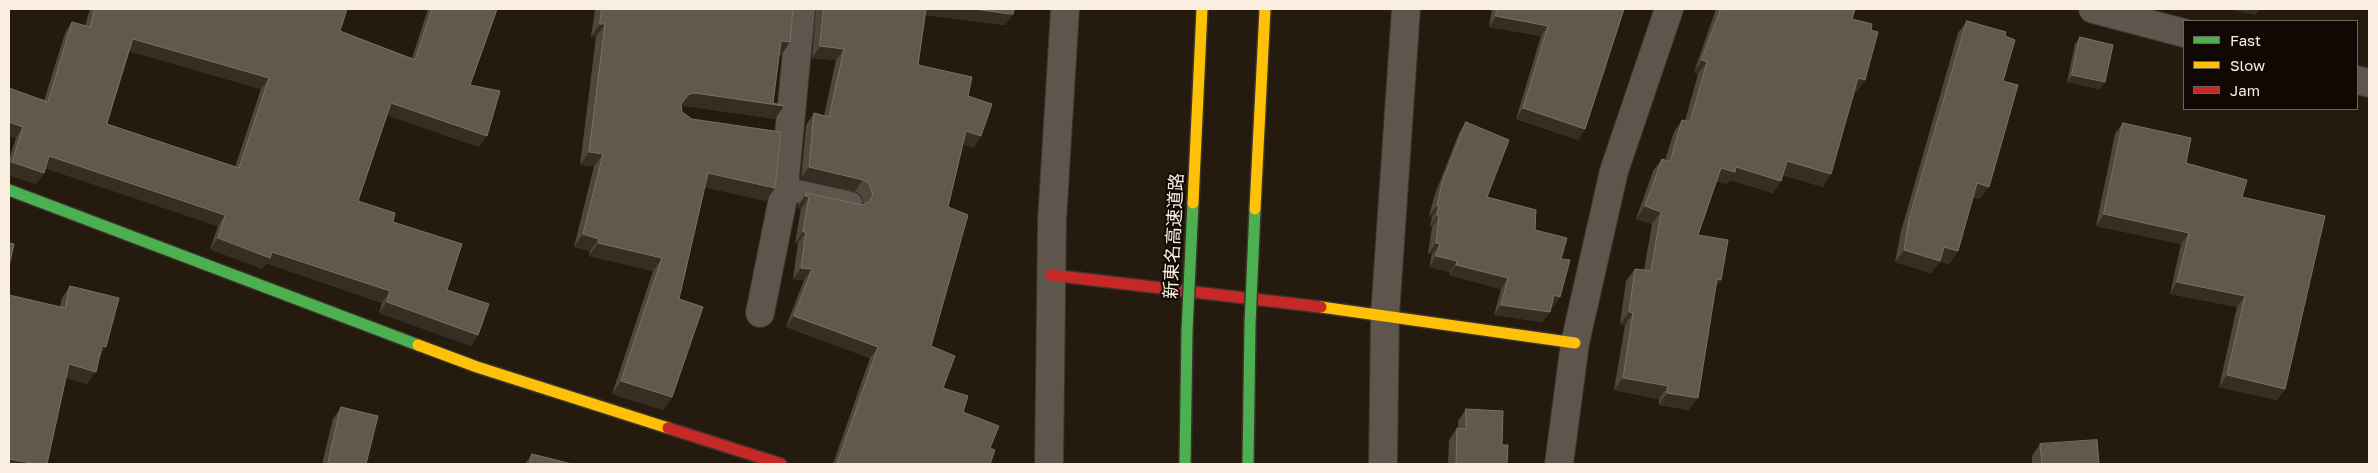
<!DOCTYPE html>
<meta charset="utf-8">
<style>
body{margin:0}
#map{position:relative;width:2378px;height:473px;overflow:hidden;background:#241b0e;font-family:"Golos Text",sans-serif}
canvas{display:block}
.frame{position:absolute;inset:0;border:10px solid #faeee0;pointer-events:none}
.legend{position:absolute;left:2183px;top:20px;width:175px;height:90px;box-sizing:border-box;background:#100802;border:1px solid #6e645b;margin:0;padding:6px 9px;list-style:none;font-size:15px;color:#faeee0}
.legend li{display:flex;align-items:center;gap:10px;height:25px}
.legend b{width:25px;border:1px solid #6e645b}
</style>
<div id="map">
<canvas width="2378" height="473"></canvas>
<div class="frame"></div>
<ul class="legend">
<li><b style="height:6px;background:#4caf50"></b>Fast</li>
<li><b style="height:6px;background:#ffc107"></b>Slow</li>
<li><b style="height:6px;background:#c62828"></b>Jam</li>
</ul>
</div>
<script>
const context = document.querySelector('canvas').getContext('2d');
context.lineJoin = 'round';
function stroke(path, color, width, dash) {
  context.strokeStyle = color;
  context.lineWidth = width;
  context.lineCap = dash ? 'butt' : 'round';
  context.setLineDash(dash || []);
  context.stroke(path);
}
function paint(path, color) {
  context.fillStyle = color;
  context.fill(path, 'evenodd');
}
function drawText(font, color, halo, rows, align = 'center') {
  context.font = font + ' "Golos Text","Noto Sans JP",sans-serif';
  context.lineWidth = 4;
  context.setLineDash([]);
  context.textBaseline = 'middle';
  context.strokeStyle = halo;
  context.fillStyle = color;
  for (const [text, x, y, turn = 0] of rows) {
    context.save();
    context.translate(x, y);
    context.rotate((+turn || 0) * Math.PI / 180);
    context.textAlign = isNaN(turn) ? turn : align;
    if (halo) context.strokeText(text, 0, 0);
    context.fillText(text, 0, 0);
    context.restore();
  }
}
const lane = new Path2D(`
 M784,188L851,203`);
const street = new Path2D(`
 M2093,9L2184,33
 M2357,80L2369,83
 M760,313L783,198L801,9
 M1049,464L1052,221L1065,9
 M1383,464L1385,315L1406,9
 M1559,464L1575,343L1614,171L1669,9`);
const fast = new Path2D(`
 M9,190L418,345`);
const slow = new Path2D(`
 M1321,307L1575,343
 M418,345L477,367L668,428`);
const jam = new Path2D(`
 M1051,275L1321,307
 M668,428L781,464`);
stroke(lane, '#3c342c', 25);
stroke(street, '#3c342c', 30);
stroke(fast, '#3c342c', 14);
stroke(slow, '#3c342c', 14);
stroke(jam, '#3c342c', 14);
stroke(lane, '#5e564d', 22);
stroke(street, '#5e564d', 28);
stroke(fast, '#4caf50', 11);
stroke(slow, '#ffc107', 11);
stroke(jam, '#c62828', 11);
const fastBridge = new Path2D(`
 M1185,464L1187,331L1193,203
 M1248,464L1250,324L1255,209`);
const slowBridge = new Path2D(`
 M1193,203L1202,9
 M1255,209L1265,9`);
stroke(fastBridge, '#3c342c', 14, []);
stroke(slowBridge, '#3c342c', 14, []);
stroke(fastBridge, '#4caf50', 11);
stroke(slowBridge, '#ffc107', 11);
paint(new Path2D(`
 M90,9H347L340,31L412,58L428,9H497L470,85L479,147L387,115L358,201L393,222L447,290L478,335L471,346L379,313L382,303L266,263L262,269L210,249L218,226L45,168L44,173L36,184L9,175V159L16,138L9,136V88L44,101L65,33L72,22L85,26ZM129,51L261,89L235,167L107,124Z
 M595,9H793L790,42L781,55L779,54L773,103L775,119L686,106L681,107L682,112L766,201L705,187L679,299L672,397L663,410L612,394L653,271L589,256L590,251L574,247L594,166L580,165L596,37H591Z
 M816,9H1014L1013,14L1005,25L925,15L918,65L968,96L981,136L973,148L963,144L948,207L931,346L943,388L990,448V464H833L870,358L786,327L804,280L793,279L798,243H795L801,209L797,208L798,205L806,193L863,205H864L861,195L855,191L801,178L806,125L814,113L824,116L836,60L812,58Z
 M1492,9H1624L1585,129L1578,140L1516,119L1541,36L1489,27Z
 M1716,9H1855L1852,19L1871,30L1865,80L1856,92H1855L1823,187L1783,175L1781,181L1773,193L1730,180L1726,184L1716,181L1698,235L1721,280L1716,287L1689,410L1659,405V399L1614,390L1625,325L1620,324L1626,281L1635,269L1644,270L1652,224L1636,219L1653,171L1662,159L1665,160L1674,132L1682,120L1685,121L1698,74L1694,72Z
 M1967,21L2005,36L2003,81L1980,199L1973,197L1958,251L1949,264L1940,261L1931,273L1895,262L1901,231L1958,33Z
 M2080,37L2105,82L2100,89L2067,82L2075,44Z
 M1466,122L1487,197L1535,230L1561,259L1553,307H1551L1550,312L1542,322L1494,315L1501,289L1449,275L1450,272L1429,267L1432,254H1428L1432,227H1430L1432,217L1429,216L1435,194L1459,133Z
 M2123,123L2186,163L2242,197L2285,389L2277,400L2219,387L2237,307L2170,294L2181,244L2096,226L2115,134Z
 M70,286L100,357L87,384L66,378L60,306L62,298Z
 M341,407L366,464H322L333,419Z
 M1466,409L1502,445L1507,464H1448L1449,440L1457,428L1458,429V421Z
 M2040,444L2099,464H2032V456Z
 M532,454L572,464H525Z`), '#4e483b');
paint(new Path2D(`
 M922,9H975L1013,14L1005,25L918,14Z
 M2228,9H2260L2255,15Z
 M1496,16L1548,26L1541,36L1489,27Z
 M600,24H605L596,37H591Z
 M133,39L269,78L261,89L125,50Z
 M781,41L790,42L781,55L772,54Z
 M820,46L844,49L836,60L812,58Z
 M1702,60L1707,62L1698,74L1694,72Z
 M2072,75L2105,82L2100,89L2067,82Z
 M1858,78L1865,80L1856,92L1850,90Z
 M695,93L784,106L775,119L686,106L680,107L681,104L689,94Z
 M391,103L487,136L479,147L383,114Z
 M1523,108L1585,129L1578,140L1516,119Z
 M9,122L23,127L16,138L9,136Z
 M966,131L981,136L973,148L958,142Z
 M589,152L603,154L594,166L580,165Z
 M49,156L225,215L218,226L41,167Z
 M1787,161L1831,174L1823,187L1778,173Z
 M12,162L44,173L36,184L9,175V166Z
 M809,167L863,180L855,191L801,178Z
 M1736,167L1781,181L1773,193L1730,180L1726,184L1712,180L1721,168Z
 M708,173L775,188L766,201L699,186Z
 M1977,183L1989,187L1980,199L1969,196Z
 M805,196L809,197L801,209L797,208Z
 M1437,206H1439L1432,217L1429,216Z
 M1645,206L1661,212L1652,224L1636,219Z
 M2104,214L2189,233L2181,244L2096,226Z
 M1437,216H1439L1432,227H1430Z
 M803,232H806L798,243H795Z
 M583,234L599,239L590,251L574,247Z
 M218,238L272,252L390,291L382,303L266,263L262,269L210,249Z
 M598,243L662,258L653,271L589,256Z
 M1436,243L1440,244L1432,254H1428Z
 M1944,247L1958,251L1949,264L1935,259Z
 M1904,250L1940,261L1931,273L1895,262Z
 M1436,256L1457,261L1450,272L1429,267Z
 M1456,265L1508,278L1501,289L1449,275Z
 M801,268L812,269L804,280L793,279Z
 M1717,279L1721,280L1712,292Z
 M2177,282L2245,296L2237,307L2170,294Z
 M1554,295L1560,297L1553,307L1547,306Z
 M387,302L478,335L471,346L379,313Z
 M1501,305L1550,312L1542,322L1494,315Z
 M1629,312L1633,313L1625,325L1620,324Z
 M794,316L878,347L870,358L786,327Z
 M102,346L106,347L98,359Z
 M69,364L96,372L87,384L61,377Z
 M2227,375L2285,389L2277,400L2219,387Z
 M1623,378L1668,386L1659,399L1614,390Z
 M621,381L672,397L663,410L612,394Z
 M1667,393L1698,398L1689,410L1659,405Z
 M9,459L37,464H9Z`), '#352e22');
const building = new Path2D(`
 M95,9H347L340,31L415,60L432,9H497L470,85L500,91L487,136L391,103L358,201L395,213L393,222L462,244L447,290L489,304L478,335L387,302L390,291L272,252L270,258L218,238L225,215L49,156L44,173L12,162L23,127L9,122V88L48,102L72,22L90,27ZM133,39L269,78L239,168L107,124Z
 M602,9H793L790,42L781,41L773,103L784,106L695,93L689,94L681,104L682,112L692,119L781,132L775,188L708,173L679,299L703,307L672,397L621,381L662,258L598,243L599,239L583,234L603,154L589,152L605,24H600Z
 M824,9H926L918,65L972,77L968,96L992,104L981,136L966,131L948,207L968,215L931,346L955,356L943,388L968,396L963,412L999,426L990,448L995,450L990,464H837L878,347L794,316L812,269L801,268L806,232H803L809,197L805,196L806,193L863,205L870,201L873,195L869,183L863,180L809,167L814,113L829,117L844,49L820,46Z
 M975,9H1014L1013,14Z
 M1497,9H1624L1585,129L1523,108L1548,26L1496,16Z
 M1721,9H1855L1852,19L1872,24L1871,30L1878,32L1865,80L1858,78L1831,174L1787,161L1781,181L1736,167L1735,172L1721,168L1698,235L1728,240L1721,280L1717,279L1698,398L1667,393L1668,386L1623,378L1633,313L1629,312L1635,269L1651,271L1661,212L1645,206L1662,159L1670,162L1682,120L1690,122L1707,62L1702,60Z
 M1967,21L2006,32L2005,36L2015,40L2003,81L2018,85L1989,187L1977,183L1958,251L1944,247L1940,261L1904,250L1909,219Z
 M2080,37L2113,45L2105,82L2072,75Z
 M1466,122L1509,140L1487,197L1536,210L1535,230L1567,238L1561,259L1570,260L1560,297L1554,295L1550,312L1501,305L1508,278L1456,265L1457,261L1436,256L1440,244L1436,243L1439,216H1437L1439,206H1437L1442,183Z
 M2123,123L2191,138L2186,163L2247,180L2242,197L2325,216L2285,389L2227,375L2245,296L2177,282L2189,233L2104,214Z
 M9,243L14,244L9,266Z
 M70,286L119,298L106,347L102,346L96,372L69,364L47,464H37L9,459V295L65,308Z
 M341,407L378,416L366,464H328Z
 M1466,409L1503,411L1502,445H1508L1507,464H1456L1457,428L1466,429Z
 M2097,440L2099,464H2042L2040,444Z
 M532,454L572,464H530Z`);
paint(building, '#60594d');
stroke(building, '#787164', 1);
drawText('18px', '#faeee0', '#100802', [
 ["新東名高速道路",1174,236,-87]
]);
</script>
